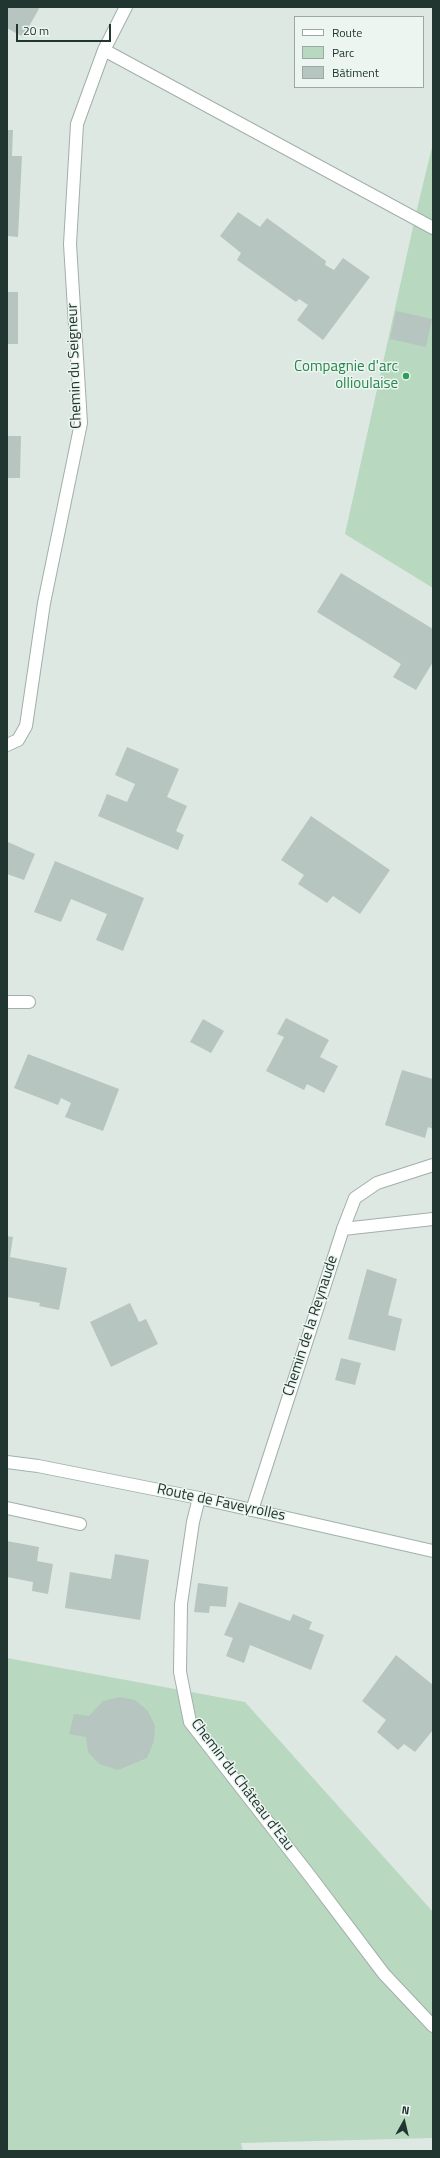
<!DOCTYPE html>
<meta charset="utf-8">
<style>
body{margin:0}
#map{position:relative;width:440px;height:2158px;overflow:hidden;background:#dee8e3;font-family:"Titillium Web",sans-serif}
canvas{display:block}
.frame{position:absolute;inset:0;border:8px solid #213630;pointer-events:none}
.legend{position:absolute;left:294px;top:16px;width:130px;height:72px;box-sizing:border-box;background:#edf5f1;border:1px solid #9ba9a4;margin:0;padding:5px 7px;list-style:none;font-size:12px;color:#213630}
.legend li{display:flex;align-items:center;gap:8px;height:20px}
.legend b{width:20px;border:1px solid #9ba9a4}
.north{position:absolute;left:384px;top:2102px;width:40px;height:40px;-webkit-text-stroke:3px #edf5f1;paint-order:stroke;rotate:8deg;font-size:11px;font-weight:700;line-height:16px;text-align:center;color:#213630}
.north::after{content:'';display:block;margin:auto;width:14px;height:18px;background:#213630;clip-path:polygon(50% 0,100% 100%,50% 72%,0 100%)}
.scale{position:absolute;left:16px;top:24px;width:95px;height:18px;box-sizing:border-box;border:2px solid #213630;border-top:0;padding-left:5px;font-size:12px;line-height:14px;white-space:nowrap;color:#213630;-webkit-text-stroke:3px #edf5f1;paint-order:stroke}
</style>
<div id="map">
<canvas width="440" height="2158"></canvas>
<div class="frame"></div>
<ul class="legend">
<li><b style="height:5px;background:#fff"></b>Route</li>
<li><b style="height:11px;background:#b8d8bf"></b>Parc</li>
<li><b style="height:11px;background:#b6c5bf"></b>Bâtiment</li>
</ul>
<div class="north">N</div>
<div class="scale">20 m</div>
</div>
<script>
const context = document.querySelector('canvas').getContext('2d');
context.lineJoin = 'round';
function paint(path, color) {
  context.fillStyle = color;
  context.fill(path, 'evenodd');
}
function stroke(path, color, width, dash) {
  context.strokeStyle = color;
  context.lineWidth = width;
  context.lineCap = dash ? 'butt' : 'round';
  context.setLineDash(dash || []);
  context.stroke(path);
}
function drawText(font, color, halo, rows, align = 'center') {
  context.font = font + ' "Titillium Web",sans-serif';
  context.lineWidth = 3;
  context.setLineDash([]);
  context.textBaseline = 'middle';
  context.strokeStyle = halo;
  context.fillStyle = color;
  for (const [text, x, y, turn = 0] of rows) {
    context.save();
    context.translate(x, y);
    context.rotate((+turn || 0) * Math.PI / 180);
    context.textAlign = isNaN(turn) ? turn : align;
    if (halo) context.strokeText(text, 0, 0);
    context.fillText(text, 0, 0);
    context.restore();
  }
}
paint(new Path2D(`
 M433,143V588L345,534L417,209Z
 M7,1658L245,1702L433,1912V2138L241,2143L243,2151H7Z`), '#b8d8bf');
paint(new Path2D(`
 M7,7H40L23,37L7,28Z
 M7,130H13L12,156H22L18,237L7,236Z
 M238,212L260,227L267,218L326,261L325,265L334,270L343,258L370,277L323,340L297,320L308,305L299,299L296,302L237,260L241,253L220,236Z
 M7,292H18V344H7Z
 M396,311L432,319L426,347L390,339Z
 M7,436H21L20,478H7Z
 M341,573L433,629V662L416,690L393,677L401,664L317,612Z
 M127,747L179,769L167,797L187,806L176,831L184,835L178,850L98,816L107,794L127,802L135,784L115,775Z
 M311,816L390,870L360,914L333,896L327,903L298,884L304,875L281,860Z
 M8,842L35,854L24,880L7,874Z
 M55,861L144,898L123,951L96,940L107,914L71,899L61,922L34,912Z
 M286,1018L329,1040L320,1057L338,1066L324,1093L307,1084L304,1090L266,1071L284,1037L277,1034Z
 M203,1019L224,1031L211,1053L190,1042Z
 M28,1054L119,1089L103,1131L65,1117L71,1103L61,1098L58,1105L14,1088Z
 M402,1070L433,1079V1129L428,1127L425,1138L385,1125Z
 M7,1236L13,1237L10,1257L67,1268L59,1310L39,1306L40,1303L7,1297Z
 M367,1269L397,1279L388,1315L402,1319L395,1351L348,1339Z
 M130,1303L139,1322L146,1319L158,1344L111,1367L90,1322Z
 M341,1358L361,1363L355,1385L335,1380Z
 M7,1541L39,1547L37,1561L53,1564L48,1594L32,1591L33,1582L7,1577Z
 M115,1554L149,1560L140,1620L65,1608L70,1572L111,1579Z
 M198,1583L228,1587L226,1607L210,1606L209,1613L194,1612Z
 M239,1602L290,1621L293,1614L312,1622L309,1629L324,1635L311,1670L250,1645L244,1663L226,1656L233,1638L224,1635Z
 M396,1655L433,1685V1730L415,1752L404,1744L398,1750L377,1732L386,1720L362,1701Z
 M120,1697L135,1700L148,1711L155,1726L154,1741L147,1758L118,1770L99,1764L88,1752L86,1737L69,1734L74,1714L89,1716L103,1701Z`), '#b6c5bf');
const service = new Path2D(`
 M7,1002H29
 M343,1229L355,1198L377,1183L433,1165
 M7,1508L80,1524`);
const minor = new Path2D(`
 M104,50L433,228
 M7,745L18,740L26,726L44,603L81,423L70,244L77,124L104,50L126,7
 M199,1498L193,1522L181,1604L180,1672L190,1722L310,1876L384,1974L433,2026
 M252,1510L343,1229L433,1219`);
const secondary = new Path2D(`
 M7,1462L38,1466L199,1498L433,1551`);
stroke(service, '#a2afaa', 14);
stroke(minor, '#a2afaa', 14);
stroke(secondary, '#9eb3aa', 14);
stroke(service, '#fff', 12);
stroke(minor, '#fff', 12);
stroke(secondary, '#fff', 12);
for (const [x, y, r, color] of [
 [406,376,4,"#2e9e5b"]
]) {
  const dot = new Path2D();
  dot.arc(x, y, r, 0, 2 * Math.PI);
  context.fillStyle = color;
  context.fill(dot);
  stroke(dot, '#edf5f1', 1.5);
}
drawText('15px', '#213630', '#edf5f1', [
 ["Chemin du Seigneur",75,366,-92],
 ["Chemin de la Reynaude",311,1326,-72],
 ["Route de Faveyrolles",221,1503,12],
 ["Chemin du Château d'Eau",242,1785,53]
]);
drawText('15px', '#27864d', '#edf5f1', [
 ["Compagnie d'arc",398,367],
 ["ollioulaise",398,384]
], 'right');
</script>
